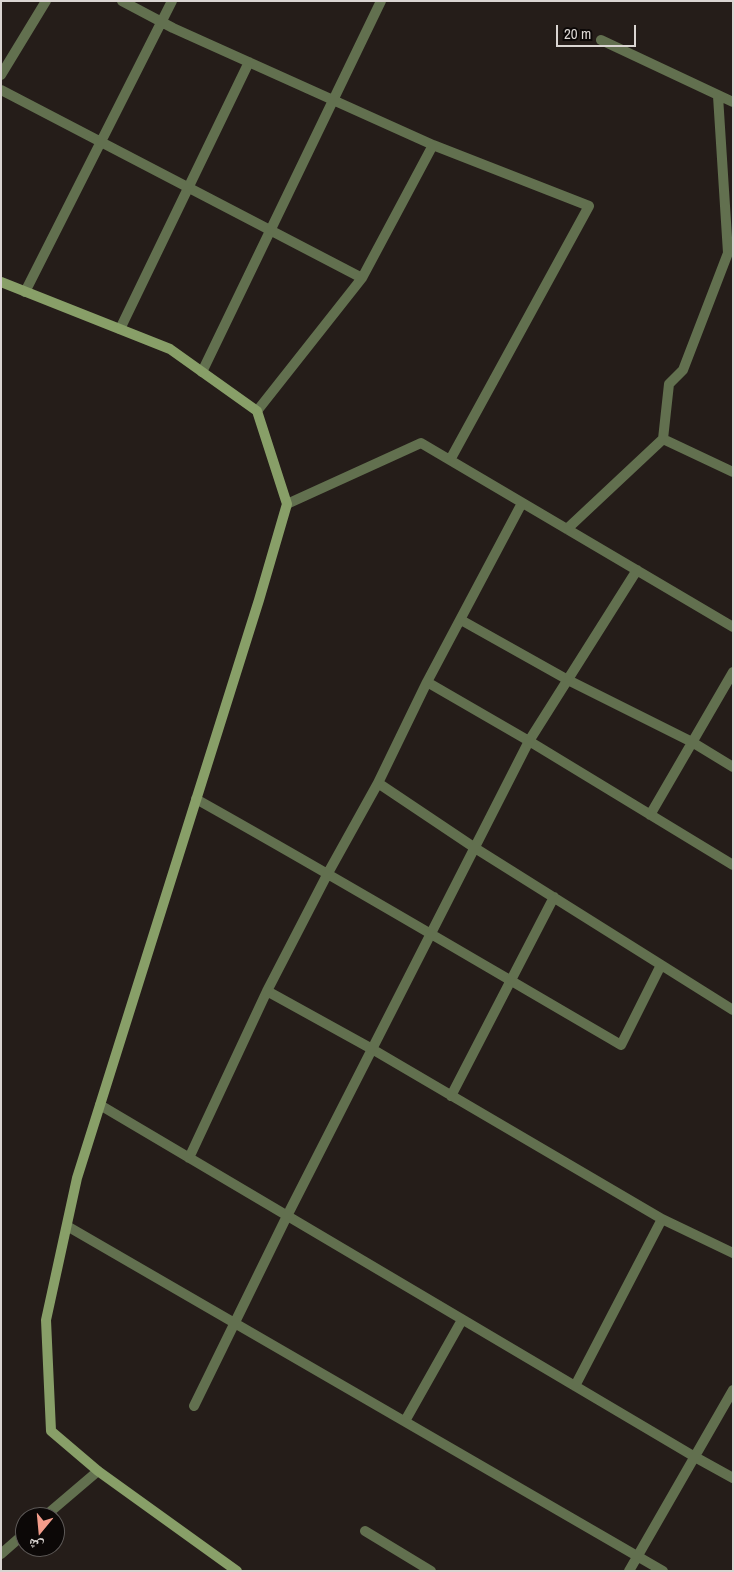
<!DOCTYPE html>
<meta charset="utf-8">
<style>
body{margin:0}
#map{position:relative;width:734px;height:1572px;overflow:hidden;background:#251d19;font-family:"Archivo Narrow","Noto Naskh Arabic",sans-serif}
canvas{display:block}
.frame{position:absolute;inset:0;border:2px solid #dad5d2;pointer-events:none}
.north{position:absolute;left:15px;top:1507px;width:50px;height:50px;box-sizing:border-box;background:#0c0807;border:1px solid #5e5a58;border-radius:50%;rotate:197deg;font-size:14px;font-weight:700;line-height:20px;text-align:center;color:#dad5d2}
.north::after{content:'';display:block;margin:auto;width:18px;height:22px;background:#f49d8b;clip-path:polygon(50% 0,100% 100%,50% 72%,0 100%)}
.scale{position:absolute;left:556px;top:25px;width:80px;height:22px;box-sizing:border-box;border:2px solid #dad5d2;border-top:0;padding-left:6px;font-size:15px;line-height:18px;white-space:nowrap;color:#dad5d2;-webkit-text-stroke:4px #0c0807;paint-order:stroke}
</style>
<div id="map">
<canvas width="734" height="1572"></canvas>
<div class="frame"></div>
<div class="north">ش</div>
<div class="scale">20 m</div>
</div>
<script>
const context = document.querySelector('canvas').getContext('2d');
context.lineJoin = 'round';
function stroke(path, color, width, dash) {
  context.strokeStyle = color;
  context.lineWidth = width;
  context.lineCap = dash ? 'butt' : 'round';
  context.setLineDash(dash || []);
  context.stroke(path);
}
stroke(new Path2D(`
 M122,1L173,28L433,145L362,278L257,411
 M601,40L733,102
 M1,75L46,1
 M1,90L362,278
 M433,145L589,206L450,460
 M25,292L172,1
 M120,329L249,62
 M202,372L381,1
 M663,439L733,472
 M287,504L421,443L733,627
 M567,529L663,439L669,384L683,370L728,253L718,96
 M461,620L568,680L692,742L733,767
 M427,682L529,741L733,865
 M378,783L475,848L733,1010
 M196,799C339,879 480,963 621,1045L661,965
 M650,815L733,672
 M267,991L372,1049L662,1219L733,1253
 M451,1096L554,897
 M100,1105L695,1457L733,1478
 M189,1158L267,991L328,873L378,783L427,682L522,503
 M67,1226L663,1571
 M575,1386L662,1219
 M194,1406L287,1216L529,741L637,570
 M405,1421L462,1320
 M44,1517L98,1471
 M365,1531L431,1571
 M1,1554L25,1533
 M629,1571L733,1390`), '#62704f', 10);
stroke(new Path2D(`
 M1,282L170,349L257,411L287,504L259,600L77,1178L46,1320L51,1431L98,1471L237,1571`), '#889f68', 10);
</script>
